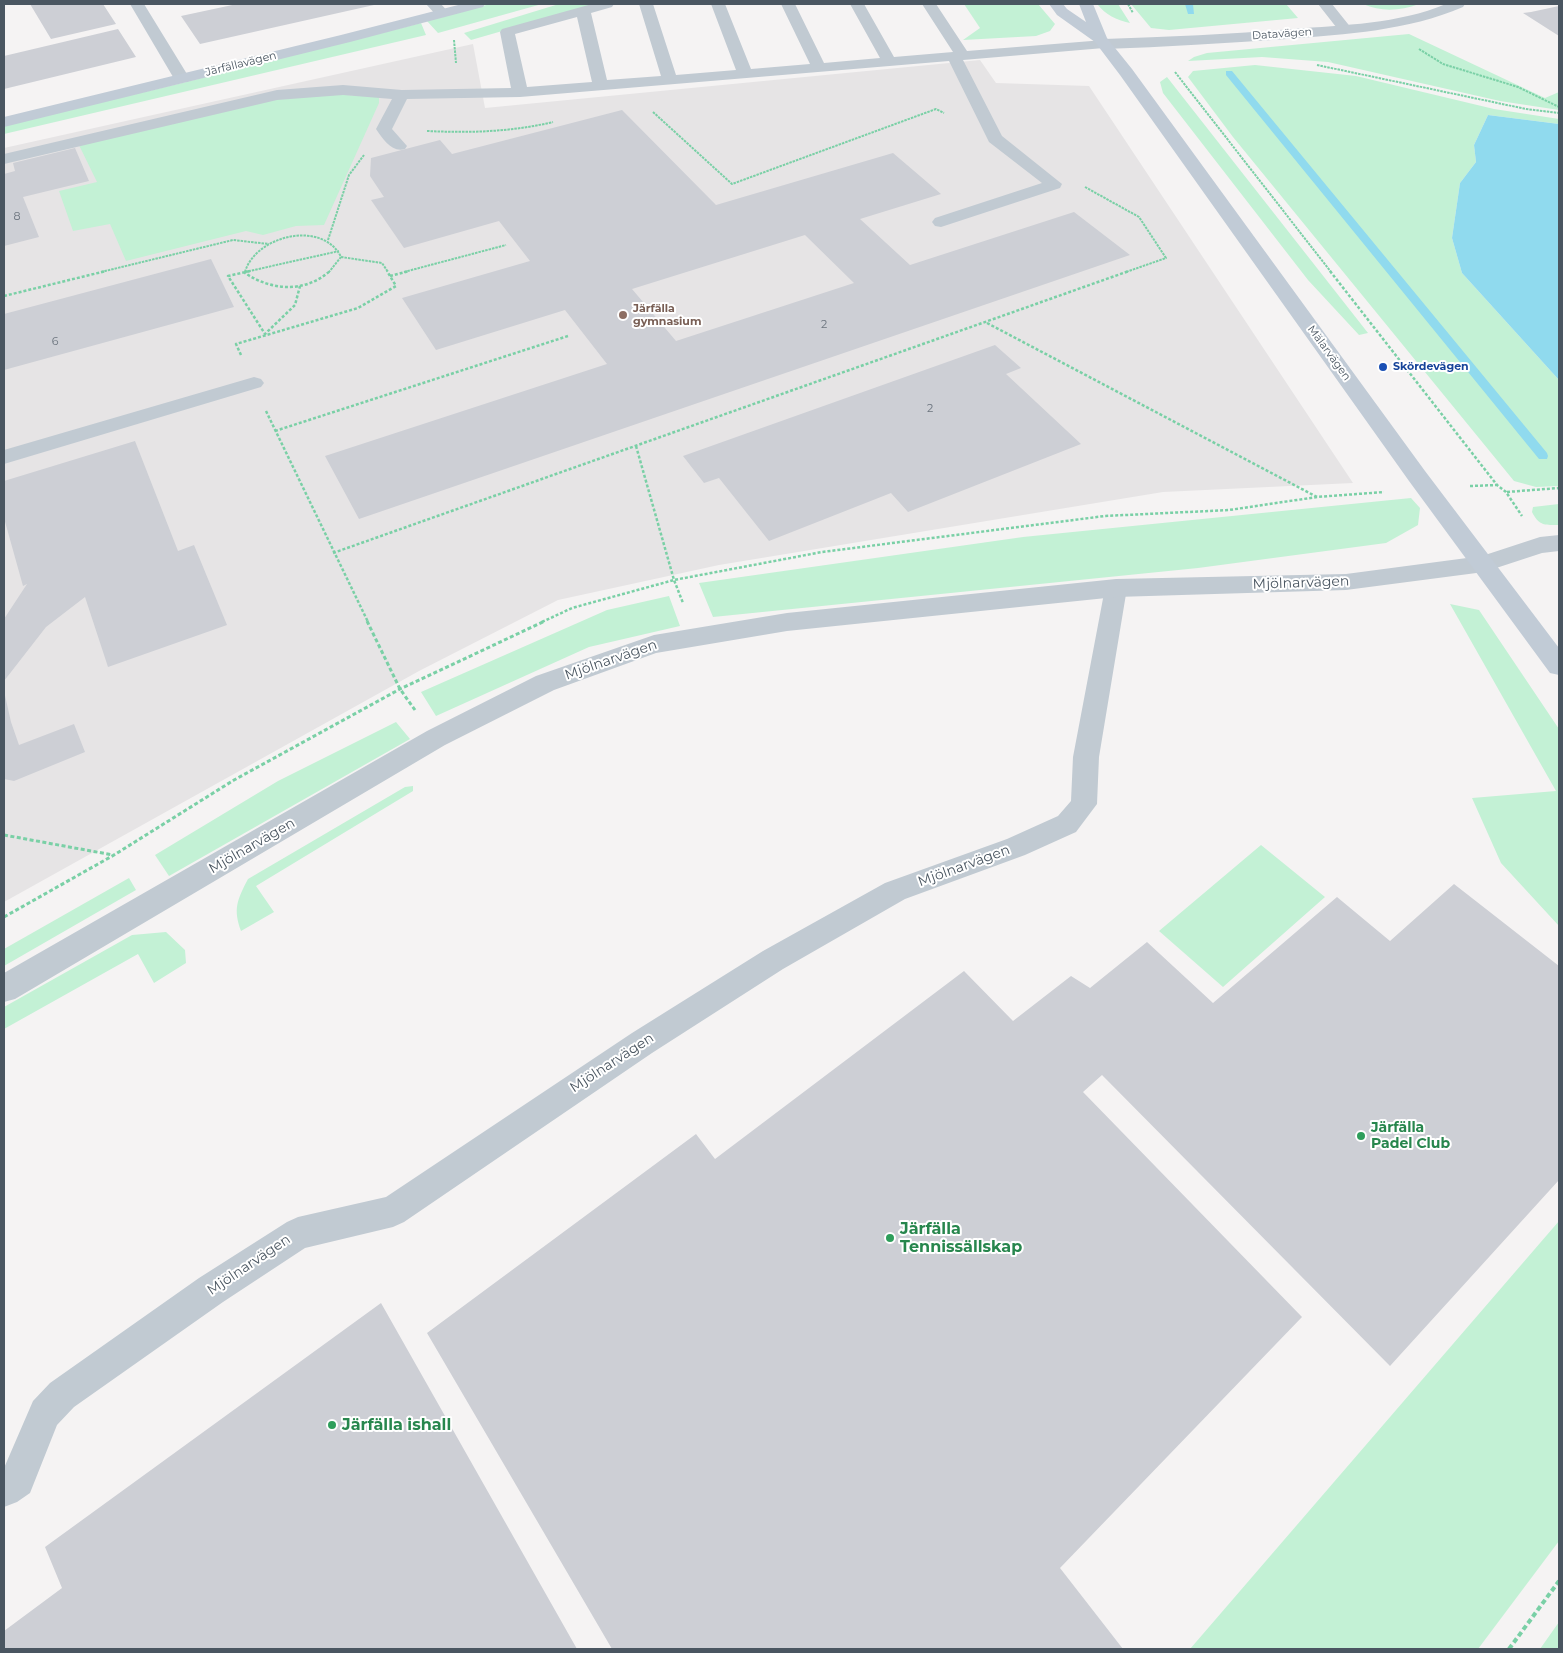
<!DOCTYPE html>
<meta charset="utf-8">
<style>
body{margin:0}
#map{position:relative;width:1563px;height:1653px;overflow:hidden;background:#f5f3f3;font-family:Montserrat,sans-serif}
canvas{display:block}
.frame{position:absolute;inset:0;border:5px solid #4a5661;pointer-events:none}
</style>
<div id="map">
<canvas width="1563" height="1653"></canvas>
<div class="frame"></div>
</div>
<script>
const context = document.querySelector('canvas').getContext('2d');
context.lineJoin = 'round';
function paint(path, color) {
  context.fillStyle = color;
  context.fill(path, 'evenodd');
}
function stroke(path, color, width, dash) {
  context.strokeStyle = color;
  context.lineWidth = width;
  context.lineCap = dash ? 'butt' : 'round';
  context.setLineDash(dash || []);
  context.stroke(path);
}
function drawText(font, color, halo, rows, align = 'center') {
  context.font = font + ' Montserrat,sans-serif';
  context.lineWidth = 4;
  context.setLineDash([]);
  context.textBaseline = 'middle';
  context.strokeStyle = halo;
  context.fillStyle = color;
  for (const [text, x, y, turn = 0] of rows) {
    context.save();
    context.translate(x, y);
    context.rotate((+turn || 0) * Math.PI / 180);
    context.textAlign = isNaN(turn) ? turn : align;
    if (halo) context.strokeText(text, 0, 0);
    context.fillText(text, 0, 0);
    context.restore();
  }
}
paint(new Path2D(`
 M473,44L485,108L980,60L996,83L1089,86L1353,483L1163,492L719,565L558,600L419,671L4,902V148Z`), '#e6e4e5');
paint(new Path2D(`
 M490,4H542L438,33L427,21Z
 M559,4H596L471,40L464,33Z
 M964,4H1038L1055,24L1050,31L1036,36L963,40L980,28Z
 M1097,4H1118L1130,23C1116,20 1106,15 1097,4Z
 M1131,4H1286L1298,18L1169,30L1151,28Z
 M1363,4H1419C1400,11 1381,12 1363,4Z
 M421,23L426,35L4,134V125L178,84Z
 M1409,34L1545,98L1559,92V110L1500,101L1328,62L1262,57L1188,61L1194,57L1207,53Z
 M1255,65L1356,76L1494,109L1559,119V124L1488,115L1474,145L1476,162L1460,183L1452,238L1462,273L1559,380V486L1536,487L1514,481L1233,137L1188,77L1193,71Z
 M1167,77L1368,333L1359,335L1308,280L1163,93L1160,82Z
 M330,94L379,97V103L324,225L296,226L263,235L246,231L126,261L110,224L73,231L59,191L97,182L78,143L279,97Z
 M1411,498L1420,508L1418,525L1386,543L1198,568L713,617L699,583L1023,537Z
 M1559,504V525C1545,525 1539,526 1532,512L1533,507Z
 M669,596L680,626L589,647L436,716L421,692L607,610Z
 M1450,604L1479,610L1559,729V926L1501,863L1472,798L1556,791Z
 M396,722L410,739L169,876L155,855L278,781Z
 M413,786V791L256,886L274,912L241,931C233,909 237,900 248,879L405,787Z
 M1261,845L1325,897L1223,987L1159,931Z
 M129,878L136,890L4,966V949Z
 M166,932L185,950L186,963L154,983L138,954L4,1029V1007L132,935Z
 M1559,1221V1541L1478,1649H1190Z
 M1559,1622V1649H1540Z`), '#c3f1d5');
paint(new Path2D(`
 M1488,115L1559,124V380L1462,273L1452,238L1460,183L1476,162L1474,145Z`), '#90daee');
paint(new Path2D(`
 M1185,4H1193L1194,14H1188Z
 M1226,71H1232L1547,453L1548,456L1547,459H1539L1226,75Z`), '#90daee');
paint(new Path2D(`
 M30,4H103L116,24L51,39Z
 M237,4H374V5L200,44L181,16Z
 M1559,6V36L1523,13L1531,12Z
 M118,29L136,57L4,89V56Z
 M622,110L716,205L893,153L941,194L860,219L910,265L1074,212L1130,255L359,519L325,456L607,364L565,310L436,350L402,298L530,261L499,221L404,248L371,200L384,197L370,176L371,158L440,140L452,154ZM805,235L854,283L676,341L632,289Z
 M75,148L89,181L23,197L39,237L4,246V174L15,171L13,163Z
 M211,259L234,307L4,370V314Z
 M995,345L1021,368L1006,374L1081,444L908,512L891,493L769,541L719,478L704,483L683,456Z
 M135,441L178,551L194,545L227,625L108,667L85,597L46,627L4,681V619L27,584L23,586L4,518V481Z
 M4,691L11,722L19,745L74,724L85,752L14,781L4,779Z
 M1454,884L1559,966V1180L1390,1366L1102,1075L1083,1092L1302,1317L1060,1568L1123,1649H612L427,1333L696,1134L715,1159L964,971L1013,1021L1071,976L1090,988L1147,942L1213,1003L1337,897L1390,941Z
 M381,1303L577,1649H4V1631L62,1588L45,1547Z`), '#cdcfd5');
stroke(new Path2D(`
 M1128,4L1133,13
 M454,40L456,63
 M1419,49L1443,64L1518,87L1559,107
 M1317,65L1526,109L1559,113
 M1175,72L1331,272
 M653,112L732,184L936,109L944,113
 M427,131C470,133 511,132 553,122
 M1085,187L1139,217L1166,258L1126,272
 M328,240L349,175L364,155
 M341,257L382,263L388,272
 M101,272L233,240L269,244
 M245,272C255,236 322,219 341,257L329,272
 M245,272L339,251
 M404,272L506,245`), '#7ad0a6', 2, [2.5, 1]);
stroke(new Path2D(`
 M246,271L245,273C272,291 305,293 330,271
 M250,271L228,276L265,334L295,305L300,286
 M1330,271L1497,485L1506,492L1522,516
 M390,276L409,271
 M4,296L106,271
 M987,323L1317,497
 M241,355L236,344L358,308L396,286L387,271
 M266,411L368,622
 M275,431L568,336
 M636,446L674,580L683,603
 M1470,486L1497,485
 M1507,492L1559,488
 M333,553L1129,271
 M542,622L572,608L674,580L822,552L1105,516L1229,510L1317,497L1384,492`), '#7ad0a6', 2.5, [3, 2]);
stroke(new Path2D(`
 M367,621L400,689L415,710
 M4,835L113,855
 M4,917L114,855L234,780L400,689L545,621`), '#7ad0a6', 3, [4, 2.5]);
stroke(new Path2D(`
 M1509,1649L1559,1581`), '#7ad0a6', 4, [5, 3]);
paint(new Path2D(`
 M592,4H614L612,7L591,13L607,80L661,76L639,4H653L676,75L736,70L711,4H725L751,69L810,64L781,4H795L824,63L880,58L850,4H864L894,57L953,52L922,4H936L967,51L1104,40L1109,41L1111,44L1109,47L1104,48L963,60L1002,136L1062,184L1060,188L941,227L935,226L932,222L935,218L1042,183L989,142L949,61L520,97L407,99L392,129L407,146L405,149C392,153 383,139 376,129L392,99L343,95L277,100L4,164V154L277,90L343,85L402,90L511,88L500,32L502,29ZM577,17L592,82L527,87L515,34Z
 M1318,4H1332L1352,29L1350,32H1340Z
 M254,377L261,379L264,383L261,387L4,464V450Z
 M1116,580L1124,582L1127,588L1099,757L1097,804L1076,832L1025,855L905,899L783,969L652,1053L404,1222L393,1227L305,1248L223,1302L74,1407L57,1425L30,1493L17,1502L4,1507V1468L33,1401L50,1383L199,1278L287,1222L298,1217L386,1197L632,1033L763,951L885,883L1007,839L1058,816L1071,801L1073,757L1105,588L1108,582Z`), '#c1cad2');
paint(new Path2D(`
 M130,4H144L190,79L188,82H176Z
 M426,4H441L449,13L447,16H437Z
 M1446,4H1465L1463,7C1407,31 1347,34 1287,39C1226,43 1165,47 1104,49L1099,47L1096,44L1099,41L1104,39C1167,37 1230,34 1293,29C1344,25 1398,24 1446,4Z
 M1559,535V551L1542,553L1484,572L1346,590L1116,597L787,631L656,653L554,690L445,745L15,999L4,1002V973L427,731L536,676L654,635L787,613L1116,579L1346,574L1482,556L1540,537Z`), '#c1cad2');
paint(new Path2D(`
 M462,4H485L483,7L350,42L4,127V117L341,35Z
 M1049,4H1063L1067,9L1086,22L1079,4H1093L1107,38L1132,69L1425,471L1559,648V675L1550,673L1409,481L1120,75L1095,42L1057,15Z`), '#c1cbd6');
for (const [x, y, r, color] of [
 [623,315,5,"#8d6e63"],
 [1383,367,5,"#1a4fb4"],
 [1361,1136,5,"#2e9e5b"],
 [890,1238,5,"#2e9e5b"],
 [332,1425,5,"#2e9e5b"]
]) {
  const dot = new Path2D();
  dot.arc(x, y, r, 0, 2 * Math.PI);
  context.fillStyle = color;
  context.fill(dot);
  stroke(dot, '#fff', 2);
}
drawText('11px', '#4a5661', '#fff', [
 ["Datavägen",1282,34,-4],
 ["Järfällavägen",241,64,-14],
 ["Mälarvägen",1329,353,54]
]);
drawText('11px', '#6b747e', null, [
 ["8",17,217],
 ["2",824,325],
 ["6",55,342],
 ["2",930,409]
]);
drawText('bold 11px', '#785e54', '#fff', [
 ["Järfälla",633,309],
 ["gymnasium",633,322]
], 'left');
drawText('bold 11px', '#164399', '#fff', [
 ["Skördevägen",1393,367]
], 'left');
drawText('14px', '#4a5661', '#fff', [
 ["Mjölnarvägen",1301,583,-2],
 ["Mjölnarvägen",611,660,-19],
 ["Mjölnarvägen",252,846,-30],
 ["Mjölnarvägen",964,866,-20],
 ["Mjölnarvägen",612,1063,-33],
 ["Mjölnarvägen",249,1265,-34]
]);
drawText('bold 14px', '#27864d', '#fff', [
 ["Järfälla",1371,1128],
 ["Padel Club",1371,1144]
], 'left');
drawText('bold 16px', '#27864d', '#fff', [
 ["Järfälla",900,1229],
 ["Tennissällskap",900,1247],
 ["Järfälla ishall",342,1425]
], 'left');
</script>
